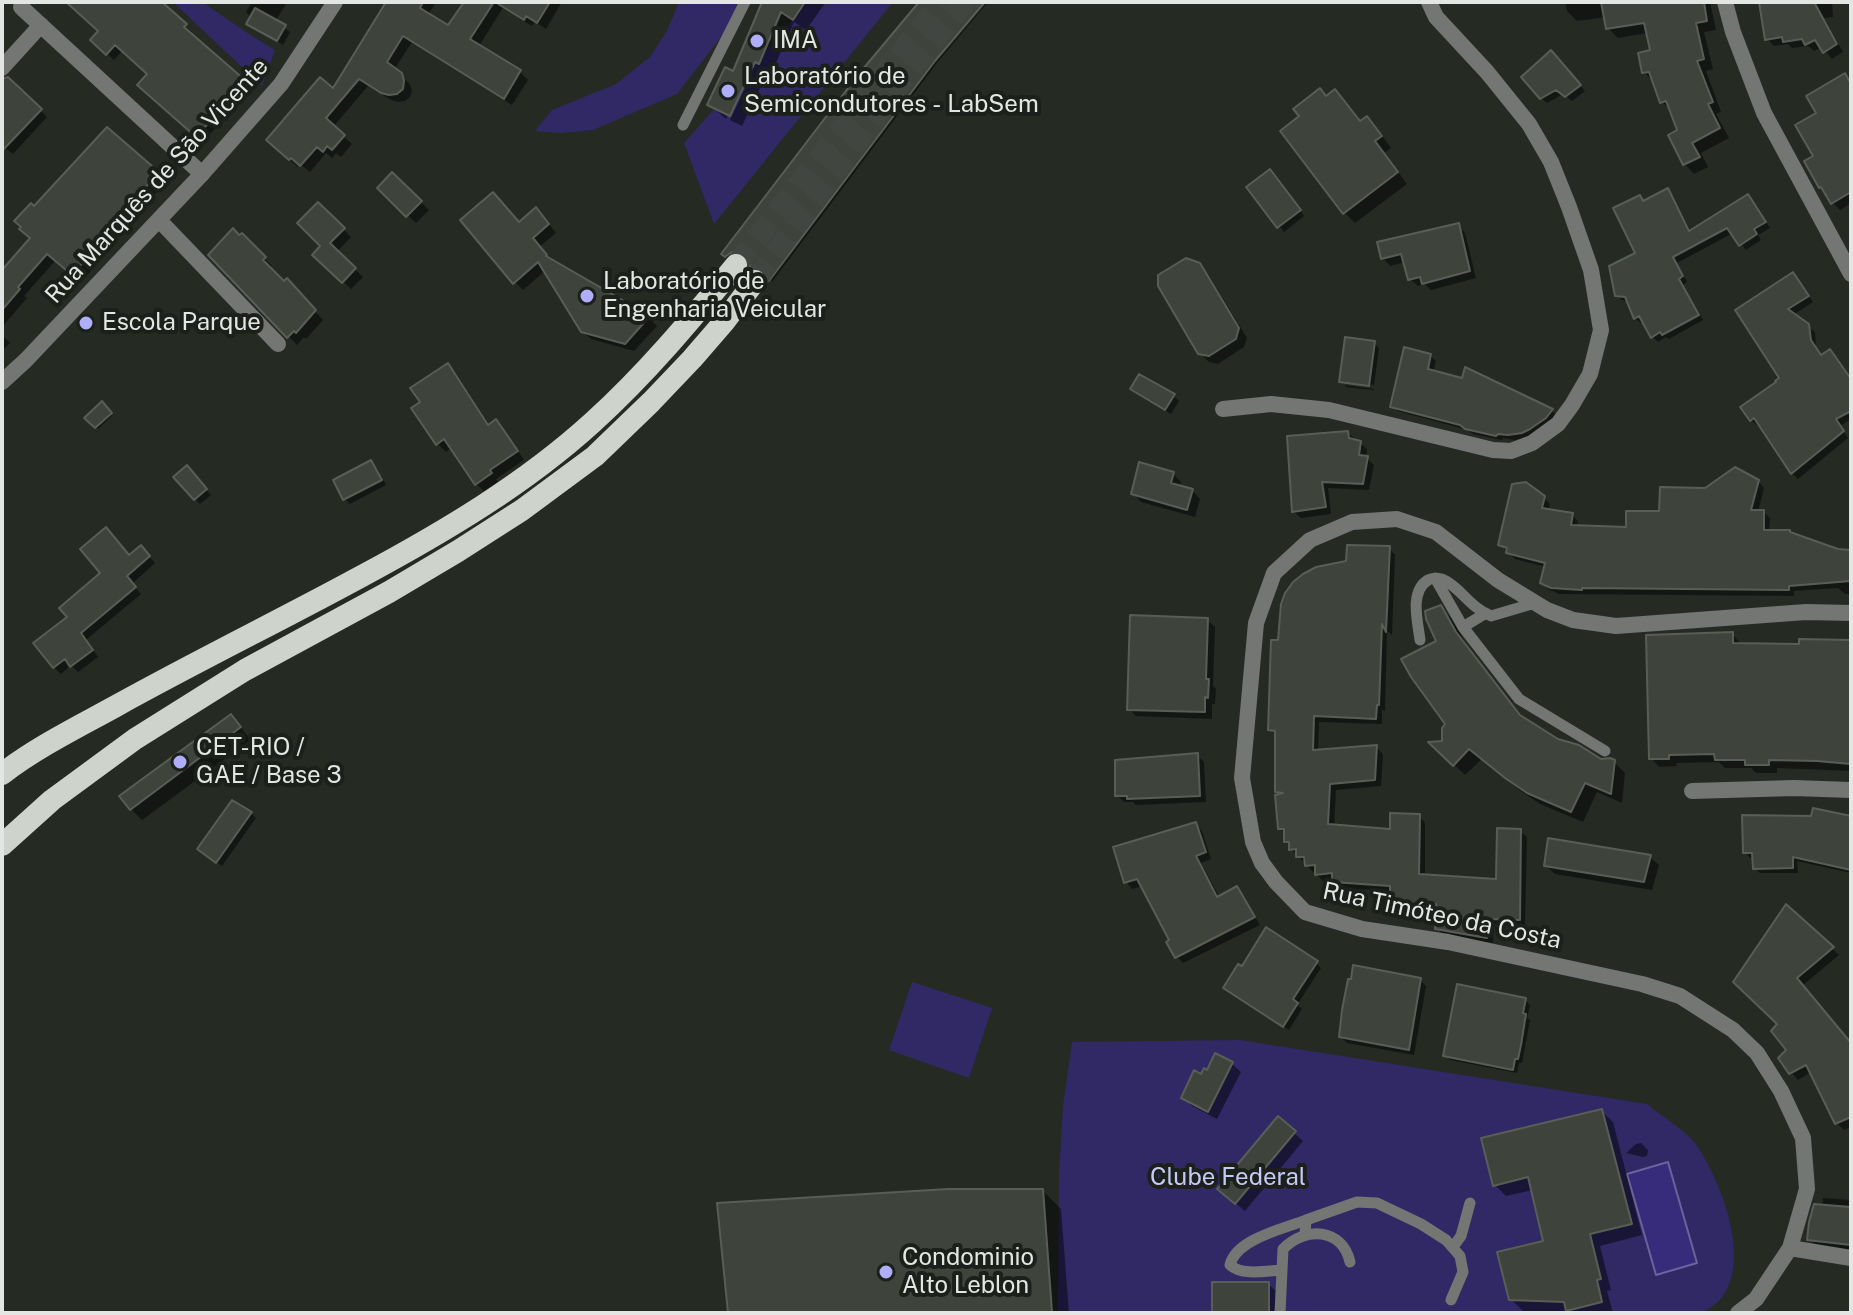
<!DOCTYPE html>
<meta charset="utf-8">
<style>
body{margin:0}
#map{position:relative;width:1853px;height:1315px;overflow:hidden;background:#252a23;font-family:"Public Sans",sans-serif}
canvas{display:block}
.frame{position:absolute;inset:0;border:4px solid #e3e6e2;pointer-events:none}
</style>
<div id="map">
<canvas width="1853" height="1315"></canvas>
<div class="frame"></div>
</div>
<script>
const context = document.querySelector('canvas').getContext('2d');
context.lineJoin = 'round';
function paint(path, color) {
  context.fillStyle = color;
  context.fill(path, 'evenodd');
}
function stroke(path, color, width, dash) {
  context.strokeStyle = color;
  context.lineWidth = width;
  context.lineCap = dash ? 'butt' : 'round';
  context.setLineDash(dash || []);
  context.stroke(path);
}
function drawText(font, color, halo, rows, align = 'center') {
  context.font = font + ' "Public Sans",sans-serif';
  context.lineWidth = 8;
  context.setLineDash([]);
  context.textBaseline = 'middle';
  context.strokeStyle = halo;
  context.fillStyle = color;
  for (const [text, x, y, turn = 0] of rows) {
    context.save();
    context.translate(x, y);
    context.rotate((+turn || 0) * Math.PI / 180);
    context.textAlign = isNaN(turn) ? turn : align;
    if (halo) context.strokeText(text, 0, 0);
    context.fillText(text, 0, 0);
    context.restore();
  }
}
paint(new Path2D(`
 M173,2H202L249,34L275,50L262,86Z
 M679,2H748L677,94L593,130L560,133L535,131L552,110L616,84L650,57L667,31Z
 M805,2H893L714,224L684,143L793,20Z
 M912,982L992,1008L969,1078L889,1050Z
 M1240,1040L1647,1104C1660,1115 1686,1131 1695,1143C1724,1184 1763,1287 1701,1313H1058L1059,1173L1063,1106L1072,1042Z`), '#302965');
const water = new Path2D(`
 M1668,1162L1697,1263L1656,1275L1627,1174Z`);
paint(water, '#372b7b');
stroke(water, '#6b639a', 2);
paint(new Path2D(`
 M79,2H163L169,8L167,10L192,32L189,35L251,88L203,142L146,92L149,74L123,50L114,60L92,40L100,31Z
 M252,2H287L275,22L290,32L283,45L254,28L248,23L252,18L246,12Z
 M389,2H436L428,15L449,28L466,2H499L504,6L479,46L520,72L528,80L512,105L412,42L394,70L409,83L412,90L410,97L405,101L398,102L391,100L368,86L333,127L352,144L341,157L336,153L332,158L326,153L310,172L300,164L298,167L276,148L334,91Z
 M513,2H562L546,29L535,22L532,26L517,17L509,9Z
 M764,2H826L806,30L794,22L771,74L767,73L742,126L730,120L748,82H744L726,119L710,105L734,73Z
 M922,2H988L937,63L772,282L767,271L759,268L753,269L751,267L747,255L741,252L734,253L728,258L723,254Z
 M1565,2H1710L1716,30L1704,32L1713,69L1706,71L1721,112L1716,114L1729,138L1701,153L1708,167L1694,174L1685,164L1680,131L1672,111L1662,102L1654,82L1644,72L1652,52L1648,33L1618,38L1608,28L1606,17L1577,21L1567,11Z
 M1761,2H1832L1833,17L1824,18L1843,52L1832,59L1822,47L1814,51L1808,46L1792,48L1788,44L1774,46L1767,39Z
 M1556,58L1585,91L1572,101L1563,94L1547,103L1541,98Z
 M1844,76L1851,83V203L1840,210L1833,203L1816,157L1819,113Z
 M7,79L47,117L13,154L5,148L2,152V81Z
 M1327,98L1361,123L1367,119L1377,129L1391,148L1384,153L1407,184L1355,223L1345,213L1283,131Z
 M107,130L166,182L117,235L109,246L111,248L81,282L56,260L24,296L27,298L2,327V273L32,239L15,223L31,206L34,209Z
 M392,175L429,210L416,223L379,188Z
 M1275,177L1304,216L1284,232L1249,187Z
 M1667,191L1673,196L1691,232L1748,196L1770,228L1758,235L1761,240L1746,250L1733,233L1677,263L1687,282L1683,285L1703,320L1669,339L1666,337L1658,342L1652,336L1644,322L1641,323L1635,318L1629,302L1622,300L1617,295L1637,254L1640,198L1644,202Z
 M318,205L351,237L337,252L363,277L351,289L315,254L323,246Z
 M544,218L556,233L539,247L552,262L649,318L657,326L634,351L591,339L582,331L546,270L523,290L515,282L519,224Z
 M1458,225L1465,233L1476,278L1431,290L1425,284L1418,286L1410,279L1405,262L1390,266L1383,258Z
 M242,235L272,266L270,269L284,284L287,281L323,320L306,339L304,337L297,345L210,255Z
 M1199,265L1208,274L1247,338L1244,347L1218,364L1209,362L1200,353Z
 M1798,280L1813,302L1793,315L1815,332L1816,348L1822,357L1851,380V419L1840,426L1848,438L1798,479L1792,473L1760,423L1757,425L1751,420L1782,378L1738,311Z
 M2,335L10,343L2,351Z
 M1374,343L1379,348L1374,385L1344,381V385L1341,381Z
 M1430,356L1436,361L1433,373L1551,410L1556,415L1544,429L1528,437L1515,440L1503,438L1502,440L1473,434L1468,430L1397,411L1392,406Z
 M448,365L456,373L490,426L496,422L504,430L524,460L496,479L498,482L484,491L476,484L452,447L446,452L438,444L414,408L422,402Z
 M1345,385L1374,389L1373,390L1346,387Z
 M1132,389L1174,396L1179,401L1171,414L1138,394Z
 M102,404L112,416L98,429L87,418Z
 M1348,433L1367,449L1366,458L1374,465L1369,490L1328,488L1331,514L1301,518L1294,512Z
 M371,462L376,467L386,485L350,504L345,499Z
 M186,468L211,495L200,504L176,477Z
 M1173,474L1181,482L1180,487L1192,490L1200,499L1195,517L1141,502L1133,493Z
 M1758,481L1764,488L1758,512H1764L1770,518L1769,532L1838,551L1851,552V594H1845L1838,588L1794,591V596L1559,594L1548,589L1542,583L1546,567L1515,559L1500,544L1544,498L1550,504L1548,511L1572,515L1578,521L1577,527L1628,529L1706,490Z
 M141,548L155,563L132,584L141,594L86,640L98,657L78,672L71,665L61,674L54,667L69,617Z
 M1389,548L1395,555L1392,635L1387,631L1385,711L1382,710V724L1319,722L1318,751L1376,747L1383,754L1381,786L1336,790L1334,827L1392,831L1419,816L1425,823V876L1498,881L1520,831L1527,837L1525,925L1494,924L1493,943L1443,935L1437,928L1438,910L1398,911L1392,905V891L1340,888L1334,880L1323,881L1317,875V871L1313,872L1291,849V845L1286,841V835L1280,828L1281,795L1277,791V736L1270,729L1280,642L1348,563Z
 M1440,608L1452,619L1467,646L1524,720L1557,740L1601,761L1614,762L1625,773L1622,803L1597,792L1583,822L1540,804L1518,789L1482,759L1465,775L1432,743L1445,742L1448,725L1439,641Z
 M1207,620L1215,627L1213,686L1216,689L1215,704H1212V719L1136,716L1129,709Z
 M1732,634L1740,643L1801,646L1851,642V771L1777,768V773H1756L1751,768H1725L1719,762L1676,763L1677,766L1659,767L1651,758Z
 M231,716L251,740L142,820L131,809Z
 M1197,755L1204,762L1206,802L1136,805L1133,802H1124L1117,795Z
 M233,803L251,813L256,818L222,866L205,854Z
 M1851,818V873L1797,861L1798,873H1760L1755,868L1754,858H1750L1745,852Z
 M1195,824L1202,831L1211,859L1201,863L1220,898L1236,889L1243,896L1260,925L1183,963L1176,956L1172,941L1143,886L1132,889L1126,882Z
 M1650,857L1659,865L1652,890L1555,874L1546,866Z
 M1787,907L1839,955L1802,986L1851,1044V1127L1844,1130L1837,1123L1811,1072L1798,1080L1780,1059L1789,1050L1780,1024Z
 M1316,963L1321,968L1297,1005L1302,1009L1289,1030L1231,992Z
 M1420,980L1426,986L1414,1055L1347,1043L1341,1037Z
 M1525,1000L1530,1005L1527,1018L1530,1020L1522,1063H1519L1517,1073L1450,1060L1445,1056Z
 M1216,1056L1232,1064L1241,1072L1217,1119L1192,1106L1183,1098L1202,1076L1208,1072Z
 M1601,1111L1613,1122L1642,1235L1600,1246L1611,1290L1607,1291L1613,1313L1523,1311L1511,1299L1546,1242L1533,1190L1506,1196L1495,1185Z
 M1278,1119L1303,1141L1245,1211L1228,1197Z
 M1641,1143L1648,1150L1647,1156L1643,1157L1626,1153L1636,1144Z
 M1043,1191L1061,1209L1069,1313H730L720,1204Z
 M1823,1198L1851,1200V1251L1818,1247L1809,1239L1822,1207Z
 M1268,1284L1277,1292V1313H1214Z`), '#0007');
const building = new Path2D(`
 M66,2H162L187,24L184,27L246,81L196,137L137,85L147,74L115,45L106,55L90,40L98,31Z
 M386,2H423L420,8L448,25L464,2H494L470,39L521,70L504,99L403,36L387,62L402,73L404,81L403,89L397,94L389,95L381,93L359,79L326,118L345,135L332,150L327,146L323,152L317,147L300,166L291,158L289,160L266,140L320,77L333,88Z
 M495,2H550L537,23L526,16L524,20Z
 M762,2H805L793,20L781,12L759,64L755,62L730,116L707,105L725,67L733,71Z
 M919,2H985L935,61L769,281L768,275L763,269L756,267L750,268L749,261L744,254L738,251L732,252L725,257L721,254L858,75Z
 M1601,2H1704L1707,21L1696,23L1704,59L1697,61L1713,102L1708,104L1720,128L1692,143L1700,157L1683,165L1668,135L1677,130L1666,101L1660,103L1649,72L1642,73L1638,53L1650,50L1644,23L1606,29Z
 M1759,2H1814L1837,44L1823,53L1815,40L1805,45L1802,39L1783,42L1782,37L1765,40Z
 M255,8L286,25L277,41L246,24Z
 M1551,50L1581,85L1565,97L1556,90L1540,99L1521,77Z
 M1845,73L1851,84V192L1831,204L1821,187L1819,188L1804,161L1813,156L1795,125L1816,113L1806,96Z
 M8,77L42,109L2,151V79Z
 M1320,88L1326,96L1335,89L1360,121L1367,116L1382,136L1375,141L1398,172L1343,214L1280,131L1299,116L1293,109Z
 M107,127L159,172L110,228L102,237L104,239L72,275L47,254L18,287L20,289L2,310V270L30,238L19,229L21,227L14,221L31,203L34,206Z
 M1270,169L1301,210L1277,228L1246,187Z
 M392,172L422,201L406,217L377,188Z
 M1668,188L1689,231L1748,194L1766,222L1754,229L1757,234L1739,246L1727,228L1673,257L1683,276L1679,279L1699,315L1662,335L1660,332L1651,338L1639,316L1634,319L1625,297L1615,296L1609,266L1635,253L1613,208L1640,195L1643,201Z
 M493,192L519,222L536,207L549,224L533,238L547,255L546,256L650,316L625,344L581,332L538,262L513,284L460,220Z
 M318,202L345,228L330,243L356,268L342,283L312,255L320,246L297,223Z
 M1459,223L1470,271L1422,284L1420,277L1408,280L1401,254L1381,259L1377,242Z
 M233,228L239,235L242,233L266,257L263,260L284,281L287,278L316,310L296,333L294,331L287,338L208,255Z
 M1186,258L1200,263L1239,328L1236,339L1209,356L1198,354L1158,286V275Z
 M1793,272L1809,296L1788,309L1809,324L1811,340L1821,355L1830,349L1851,379V411L1836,419L1844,431L1791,474L1754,418L1750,421L1740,407L1776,382L1775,381L1779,378L1735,310Z
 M1345,337L1375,341L1369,386L1339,382Z
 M1404,347L1431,354L1428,369L1462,378L1465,367L1553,409L1546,418L1530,429L1522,433L1508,435L1498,434L1496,436L1465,429L1460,425L1390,407Z
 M448,363L488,425L496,419L518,451L490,470L492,473L475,485L444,439L436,445L411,408L420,402L410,388Z
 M1139,374L1175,394L1165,410L1130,389Z
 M102,401L112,413L95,428L84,418Z
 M1348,431L1349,438L1361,441L1359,455L1368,456L1363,484L1322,482L1326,507L1292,512L1287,436Z
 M371,460L382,480L343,500L333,480Z
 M1139,462L1174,472L1171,483L1193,489L1187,510L1131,494Z
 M187,465L207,489L194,500L173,477Z
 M1735,467L1759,480L1751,510H1764V530H1790V532L1838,549L1851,550V581L1789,586V590L1582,588V590L1551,588L1540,583L1545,563L1506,553L1507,548L1498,545L1512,484L1526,482L1545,496L1542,508L1573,513L1571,525L1626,527V511H1659L1660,487L1705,488Z
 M106,527L129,555L141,545L150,556L127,576L136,587L81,633L93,650L70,667L65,659L53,668L33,643L67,617L59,608L100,573L80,549Z
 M1347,545L1390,546L1386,632L1382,624L1379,705H1377L1376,719L1314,716L1313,750L1377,745L1375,780L1330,784L1328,824L1390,829V813L1420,814L1419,874L1496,879L1497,828L1521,829L1520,920L1488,919L1487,938L1435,929L1436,904L1390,905V886L1332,882V873L1315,875V865L1305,866L1304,857H1296V849L1289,850V842H1284V829H1278L1275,795L1283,793L1275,792V731L1268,730L1271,640H1278L1281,604L1285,593L1293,582L1303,574L1316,567L1346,561Z
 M1441,605L1456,632L1520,715L1558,739L1579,745L1601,759L1610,758L1615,760L1611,794L1585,783L1571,812L1527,793L1505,778L1469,749L1453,766L1428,742L1442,741V728L1445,724L1411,677L1401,659L1436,641L1426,619L1425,611Z
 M1130,615L1208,618L1206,679H1209L1208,698L1205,697V712L1127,710Z
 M1733,632V643L1799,644V639L1851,640V764L1817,761L1769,760V765H1745V760H1715L1714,754L1669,755V759H1649L1646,635Z
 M231,714L241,727L130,810L119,796Z
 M1198,753L1200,796L1127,799V796H1115V760Z
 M232,800L252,812L216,863L197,849Z
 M1813,808L1851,816V870L1793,857V868L1753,869L1752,853H1743L1742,815L1811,816Z
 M1196,822L1206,852L1196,856L1217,897L1237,886L1255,917L1175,958L1166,942L1169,940L1137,879L1124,883L1113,847Z
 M1548,838L1651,855L1644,882L1544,866Z
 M1786,904L1834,947L1797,978L1851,1043V1117L1835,1124L1806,1065L1789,1074L1778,1058L1786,1050L1771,1031L1777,1024L1733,982Z
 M1266,927L1318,961L1293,999L1298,1003L1283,1027L1223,988L1238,964L1242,966Z
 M1353,965L1421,978L1409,1050L1339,1037L1342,1010L1348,979H1351Z
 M1457,984L1526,998L1523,1013L1526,1014L1521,1045L1518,1059H1515L1513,1070L1443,1056Z
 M1215,1053L1233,1062L1208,1112L1181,1098L1194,1070L1201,1074L1204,1068L1207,1070Z
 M1602,1109L1632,1224L1590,1234L1601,1279L1597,1280L1602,1302L1566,1311L1564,1302L1509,1300L1497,1252L1543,1241L1528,1177L1493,1186L1481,1138Z
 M1278,1116L1296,1131L1235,1204L1217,1189Z
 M948,1189H1043L1052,1312L728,1313L717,1203Z
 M1814,1204L1851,1207V1245L1807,1240L1809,1222Z
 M1212,1282H1269V1313H1212Z`);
paint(building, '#3e443c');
stroke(building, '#585e56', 2);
stroke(new Path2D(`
 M736,265L940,2
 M755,281L889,97L965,2`), '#424640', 22, [22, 11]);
stroke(new Path2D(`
 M683,125L745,2
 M1435,578L1463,627L1519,699L1605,751
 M1463,627L1486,613
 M1420,640C1418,622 1409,592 1428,580C1433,577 1441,578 1446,581C1463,591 1470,607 1491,616L1535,603
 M1305,1234L1306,1220L1357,1202L1377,1203L1421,1224L1446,1240L1460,1256L1463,1272L1451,1300
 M1453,1247L1461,1236L1470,1203
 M1282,1270C1266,1271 1242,1276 1230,1265C1236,1239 1283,1229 1306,1220
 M1280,1313L1283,1249C1305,1226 1342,1228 1350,1262`), '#737672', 11);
stroke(new Path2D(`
 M1725,2L1733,32L1764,113L1851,274
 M21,7L202,174
 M2,68L41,25
 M159,220L278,344
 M1223,409L1271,404L1329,410L1493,450L1511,451L1532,443L1558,424L1572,405L1590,374L1601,330L1591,270L1569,207L1551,162L1529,124L1487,72L1436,17L1429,2
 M1692,791L1794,788L1851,790
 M1790,1248L1851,1258
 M1738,1313L1756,1299L1790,1248L1807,1189L1803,1138L1781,1091L1757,1053L1733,1030L1680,996L1642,984L1448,942L1362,929L1305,912L1276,882L1262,863L1253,842L1242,778L1256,623L1274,573L1310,540L1352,522L1397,519L1436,532L1498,580L1547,610L1573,620L1616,626L1806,612L1851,613`), '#737672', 16);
stroke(new Path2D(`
 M2,382L26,360L202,174L281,84L335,2`), '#737672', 16);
stroke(new Path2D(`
 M2,774C37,747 78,727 116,706C197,661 281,620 362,576C444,532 525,484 593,422C646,374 691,320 736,265
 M2,845L52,800L135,739L245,670L389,592L458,551L522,510L595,456L651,402L692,359L724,322L755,281`), '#ced4cc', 22);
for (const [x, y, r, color] of [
 [757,41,8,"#afaefa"],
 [728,91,8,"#afaefa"],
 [587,296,8,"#afaefa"],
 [86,323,8,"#afaefa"],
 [180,762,8,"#afaefa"],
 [886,1272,8,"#afaefa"]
]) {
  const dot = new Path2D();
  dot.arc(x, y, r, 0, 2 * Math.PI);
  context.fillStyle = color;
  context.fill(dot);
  stroke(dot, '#1c201a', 3);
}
drawText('24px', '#e3e6e2', '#1c201a', [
 ["IMA",773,41],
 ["Laboratório de",744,77],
 ["Semicondutores - LabSem",744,105],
 ["Laboratório de",603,282],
 ["Engenharia Veicular",603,310],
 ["Escola Parque",102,323],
 ["CET-RIO /",196,748],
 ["GAE / Base 3",196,776],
 ["Condominio",902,1258],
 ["Alto Leblon",902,1286]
], 'left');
drawText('24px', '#e3e6e2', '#1c201a', [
 ["Rua Marquês de São Vicente",157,181,-48],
 ["Rua Timóteo da Costa",1442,916,12]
]);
drawText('24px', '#c7c8f6', '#1c201a', [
 ["Clube Federal",1228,1178]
]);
</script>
